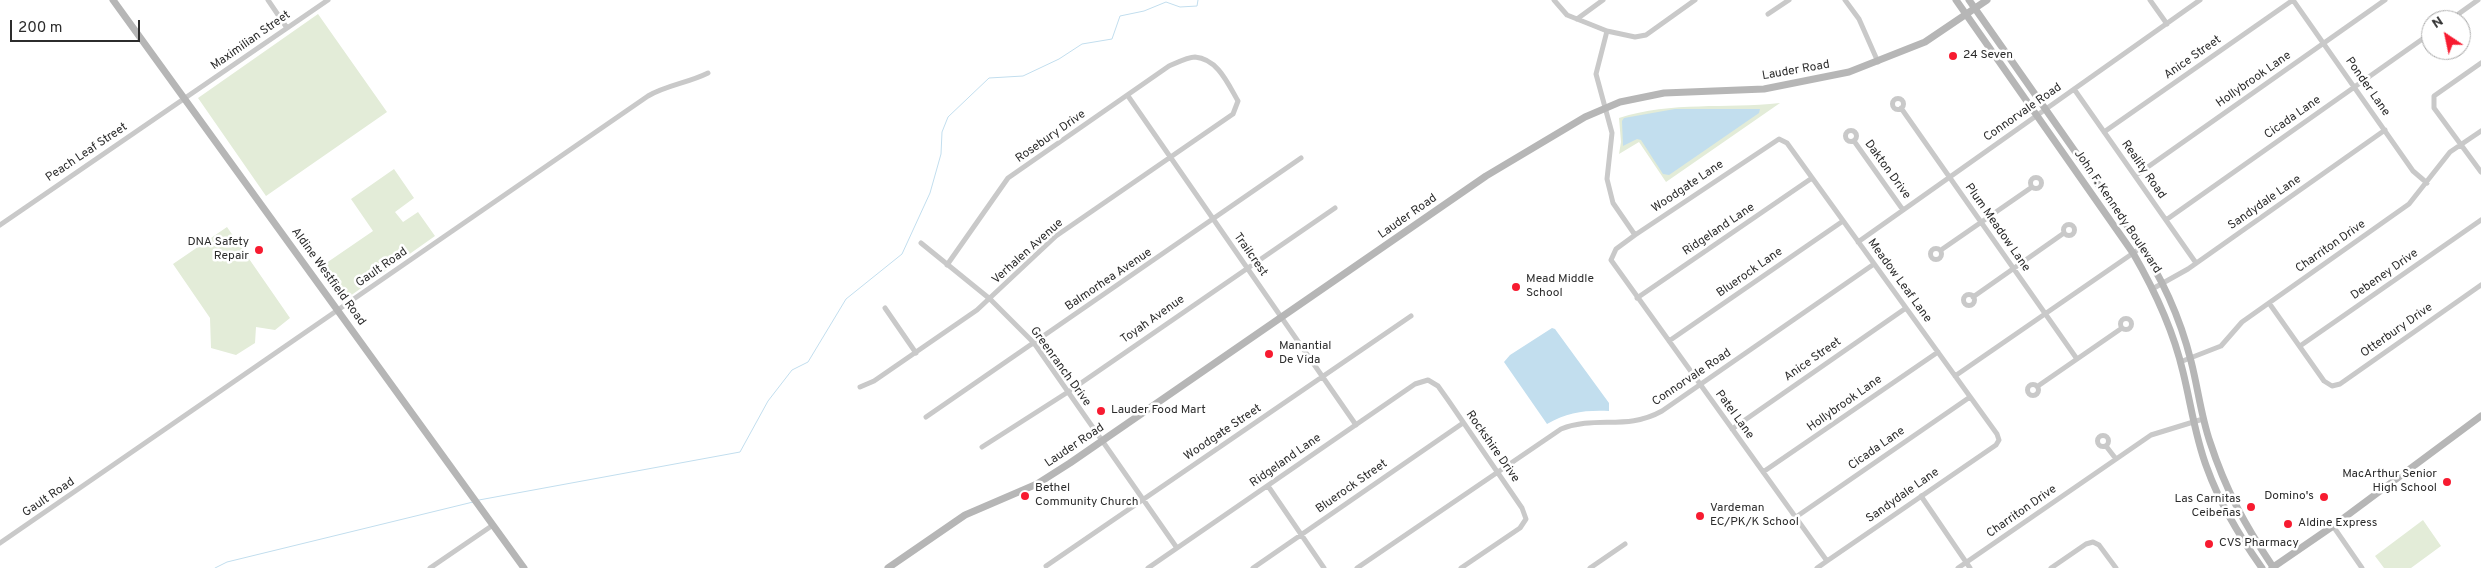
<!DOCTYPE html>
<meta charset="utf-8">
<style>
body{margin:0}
#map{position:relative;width:2481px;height:568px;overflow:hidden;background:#fff;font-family:Overpass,sans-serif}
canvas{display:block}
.north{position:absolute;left:2421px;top:10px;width:50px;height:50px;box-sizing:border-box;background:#fff;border:1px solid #ababab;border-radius:50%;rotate:326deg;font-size:14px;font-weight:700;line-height:20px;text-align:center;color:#2c2c2c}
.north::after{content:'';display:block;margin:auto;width:18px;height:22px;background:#f71b30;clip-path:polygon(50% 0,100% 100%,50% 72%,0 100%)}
.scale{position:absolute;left:10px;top:20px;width:130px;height:22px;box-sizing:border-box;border:2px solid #2c2c2c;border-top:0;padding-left:6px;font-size:15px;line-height:18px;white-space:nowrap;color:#2c2c2c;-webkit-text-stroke:4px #fff;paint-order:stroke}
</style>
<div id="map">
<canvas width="2481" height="568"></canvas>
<div class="north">N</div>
<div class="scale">200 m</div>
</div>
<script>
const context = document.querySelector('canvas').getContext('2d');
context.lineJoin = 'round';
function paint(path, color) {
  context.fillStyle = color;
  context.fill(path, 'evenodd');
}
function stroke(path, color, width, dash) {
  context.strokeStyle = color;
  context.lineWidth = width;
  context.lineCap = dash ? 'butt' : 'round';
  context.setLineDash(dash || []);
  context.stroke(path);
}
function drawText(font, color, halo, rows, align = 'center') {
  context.font = font + ' Overpass,sans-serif';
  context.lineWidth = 5;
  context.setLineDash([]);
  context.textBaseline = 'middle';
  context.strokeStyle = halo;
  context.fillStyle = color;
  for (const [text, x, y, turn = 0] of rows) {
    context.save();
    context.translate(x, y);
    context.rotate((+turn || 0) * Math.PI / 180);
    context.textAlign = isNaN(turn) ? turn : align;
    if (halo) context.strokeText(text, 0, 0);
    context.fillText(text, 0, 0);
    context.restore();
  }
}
paint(new Path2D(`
 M318,14L387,112L266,196L198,98Z
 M1780,103L1666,182L1639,142L1619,154L1621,142L1619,118C1672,101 1725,109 1780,103Z
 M394,169L414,198L395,212L403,222L418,212L435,236L343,301L319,268L373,231L351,199Z
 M227,227L290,318L275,330L256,327L255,343L236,355L211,348L210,318L173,264Z
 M2423,520L2441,546L2411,568H2384L2375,556Z`), '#e3ecd8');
paint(new Path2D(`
 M1675,109H1760L1759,113L1669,175L1663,174L1641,140L1637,139L1623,146L1622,121L1624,118Z
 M1552,328L1555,329L1609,403V411C1586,410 1568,412 1547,424L1504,362L1510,355Z`), '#c2deee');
stroke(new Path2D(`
 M479,500L740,452L768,401L792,370L808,362L846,299L902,254L930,193L941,154L942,132L948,117L989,78L1023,76L1059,59L1082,44L1112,39L1120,16L1144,11L1166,2L1180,7L1197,6L1198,0
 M215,568L227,562L473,502`), '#c2deee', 1);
stroke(new Path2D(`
 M268,0L287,28
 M1554,0L1567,15L1607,31L1635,37L1646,35L1695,0
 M1845,0L1859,19L1878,62
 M2150,0L2167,24
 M2293,0L2413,171L2427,183
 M1768,14L1789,0
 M1577,19L1603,0
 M2450,20L2478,0
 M1607,31L1596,74L1612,133L1607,179L1613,203L1635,235
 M2481,63L2434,96V108L2481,172
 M2074,89L2196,263
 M1128,96L1356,425
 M1892.5 104a5.5 5.5 0 1 1 11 0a5.5 5.5 0 1 1-11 0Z
 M1901,108L2077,359
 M1845.5 136a5.5 5.5 0 1 1 11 0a5.5 5.5 0 1 1-11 0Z
 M2104,132L2293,0
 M1854,141L1903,210
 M2135,176L2385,0
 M2030.5 183a5.5 5.5 0 1 1 11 0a5.5 5.5 0 1 1-11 0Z
 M2166,220L2431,33
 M2063.5 230a5.5 5.5 0 1 1 11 0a5.5 5.5 0 1 1-11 0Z
 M0,225L328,0
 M1858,242L2200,0
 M921,243L990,299L1034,343L1177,548
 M1930.5 254a5.5 5.5 0 1 1 11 0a5.5 5.5 0 1 1-11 0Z
 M1941,250L2032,187
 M2154,288L2188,269L2385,130
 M1963.5 300a5.5 5.5 0 1 1 11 0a5.5 5.5 0 1 1-11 0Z
 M1973,297L2064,233
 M1637,298L1812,178
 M2269,303L2324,381L2332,386L2340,384L2481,285
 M885,308L916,353
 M2120.5 324a5.5 5.5 0 1 1 11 0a5.5 5.5 0 1 1-11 0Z
 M1669,341L1843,221
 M2300,346L2481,220
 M2180,362L2221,346L2242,322L2409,204L2450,152L2481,131
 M1955,376L2142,247
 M2027.5 390a5.5 5.5 0 1 1 11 0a5.5 5.5 0 1 1-11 0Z
 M2038,386L2122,328
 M860,387L874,381L977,310L1056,236L1233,114L1238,101C1228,84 1218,59 1195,57C1188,57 1176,63 1169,66L1008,178L947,265
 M926,417L1301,158
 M1732,429L1906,308
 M2097.5 441a5.5 5.5 0 1 1 11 0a5.5 5.5 0 1 1-11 0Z
 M2106,446L2116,459
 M982,447L1068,392L1335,208
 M1763,472L1938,352
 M1268,486L1324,568
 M1921,496L1970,568
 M1796,517L1970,397
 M2333,526L2362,568
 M0,543L648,96C667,85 688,83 708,73
 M1046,566L1411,316
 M430,568L493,525
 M1148,568L1415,384L1428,380L1438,386L1448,400L1522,508L1526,519L1520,528L1461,568
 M1253,568L1463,423
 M1357,568L1561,429C1597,415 1626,431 1662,411L1874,264
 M1590,568L1625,544
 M1817,568L1827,561L1996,445L1999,440L1997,434L1787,143L1779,139L1635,235L1616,249L1611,260L1827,561
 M1958,568L2151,435L2203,419
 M2051,568L2086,544L2093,542L2099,545L2116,568`), '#c9c9c9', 5);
stroke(new Path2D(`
 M113,0L524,568
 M1956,0L2133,253C2155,291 2173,329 2183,372C2191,404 2195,437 2207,468C2220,504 2240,537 2262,568
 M1969,0L2135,237C2160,274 2180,317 2191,361C2198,388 2201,416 2210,442C2226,491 2245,525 2273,567
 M888,568L965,515L1037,484L1070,463L1486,176L1585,117L1620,102L1664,93L1764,89L1849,72L1925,42L1987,0
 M2272,568L2333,526L2481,416`), '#b6b6b6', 7);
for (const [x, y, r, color] of [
 [1953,56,5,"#f71b30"],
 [259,250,5,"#f71b30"],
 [1516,287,5,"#f71b30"],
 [1269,354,5,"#f71b30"],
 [1101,411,5,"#f71b30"],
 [2447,482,5,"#f71b30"],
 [1025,496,5,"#f71b30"],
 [2324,497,5,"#f71b30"],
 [2251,507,5,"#f71b30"],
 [1700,516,5,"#f71b30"],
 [2288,524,5,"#f71b30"],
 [2209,544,5,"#f71b30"]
]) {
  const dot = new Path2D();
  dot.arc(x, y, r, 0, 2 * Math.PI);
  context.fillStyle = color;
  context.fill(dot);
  stroke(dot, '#fff', 2);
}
drawText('12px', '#2c2c2c', '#fff', [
 ["Maximilian Street",251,41,-35],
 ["Anice Street",2193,58,-35],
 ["Lauder Road",1796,71,-10],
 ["Hollybrook Lane",2254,80,-35],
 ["Ponder Lane",2367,87,55],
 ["Connorvale Road",2023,113,-35],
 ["Cicada Lane",2293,118,-35],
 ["Rosebury Drive",1051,137,-35],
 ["Peach Leaf Street",87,153,-34],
 ["Dakton Drive",1887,170,54],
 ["Reality Road",2143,170,55],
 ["Woodgate Lane",1688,187,-34],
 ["Sandydale Lane",2265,203,-35],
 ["John F. Kennedy Boulevard",2117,212,56],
 ["Lauder Road",1408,217,-35],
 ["Plum Meadow Lane",1997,228,55],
 ["Ridgeland Lane",1719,230,-34],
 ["Charriton Drive",2331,247,-35],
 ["Verhalen Avenue",1028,252,-42],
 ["Trailcrest",1250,255,55],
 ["Gault Road",382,268,-35],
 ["Bluerock Lane",1750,273,-35],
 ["Debeney Drive",2385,275,-35],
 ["Aldine Westfield Road",328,277,54],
 ["Balmorhea Avenue",1109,280,-34],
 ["Meadow Leaf Lane",1899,281,54],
 ["Toyah Avenue",1153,320,-35],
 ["Otterbury Drive",2397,331,-35],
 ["Anice Street",1813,360,-35],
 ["Greenranch Drive",1060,367,54],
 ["Connorvale Road",1692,378,-34],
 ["Hollybrook Lane",1845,404,-35],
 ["Patel Lane",1734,415,54],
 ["Woodgate Street",1223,433,-34],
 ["Lauder Road",1075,446,-34],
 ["Rockshire Drive",1492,447,55],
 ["Cicada Lane",1877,449,-35],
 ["Ridgeland Lane",1286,461,-35],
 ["Bluerock Street",1352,487,-35],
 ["Sandydale Lane",1903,496,-35],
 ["Gault Road",49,498,-34],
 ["Charriton Drive",2022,512,-35]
]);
drawText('12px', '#2c2c2c', '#fff', [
 ["24 Seven",1963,56],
 ["DNA Safety",249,243,"right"],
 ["Repair",249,257,"right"],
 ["Mead Middle",1526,280],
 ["School",1526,294],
 ["Manantial",1279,347],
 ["De Vida",1279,361],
 ["Lauder Food Mart",1111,411],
 ["MacArthur Senior",2437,475,"right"],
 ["High School",2437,489,"right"],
 ["Bethel",1035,489],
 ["Community Church",1035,503],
 ["Domino's",2314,497,"right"],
 ["Las Carnitas",2241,500,"right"],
 ["Ceibeñas",2241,514,"right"],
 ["Vardeman",1710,509],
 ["EC/PK/K School",1710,523],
 ["Aldine Express",2298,524],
 ["CVS Pharmacy",2219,544]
], 'left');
</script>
